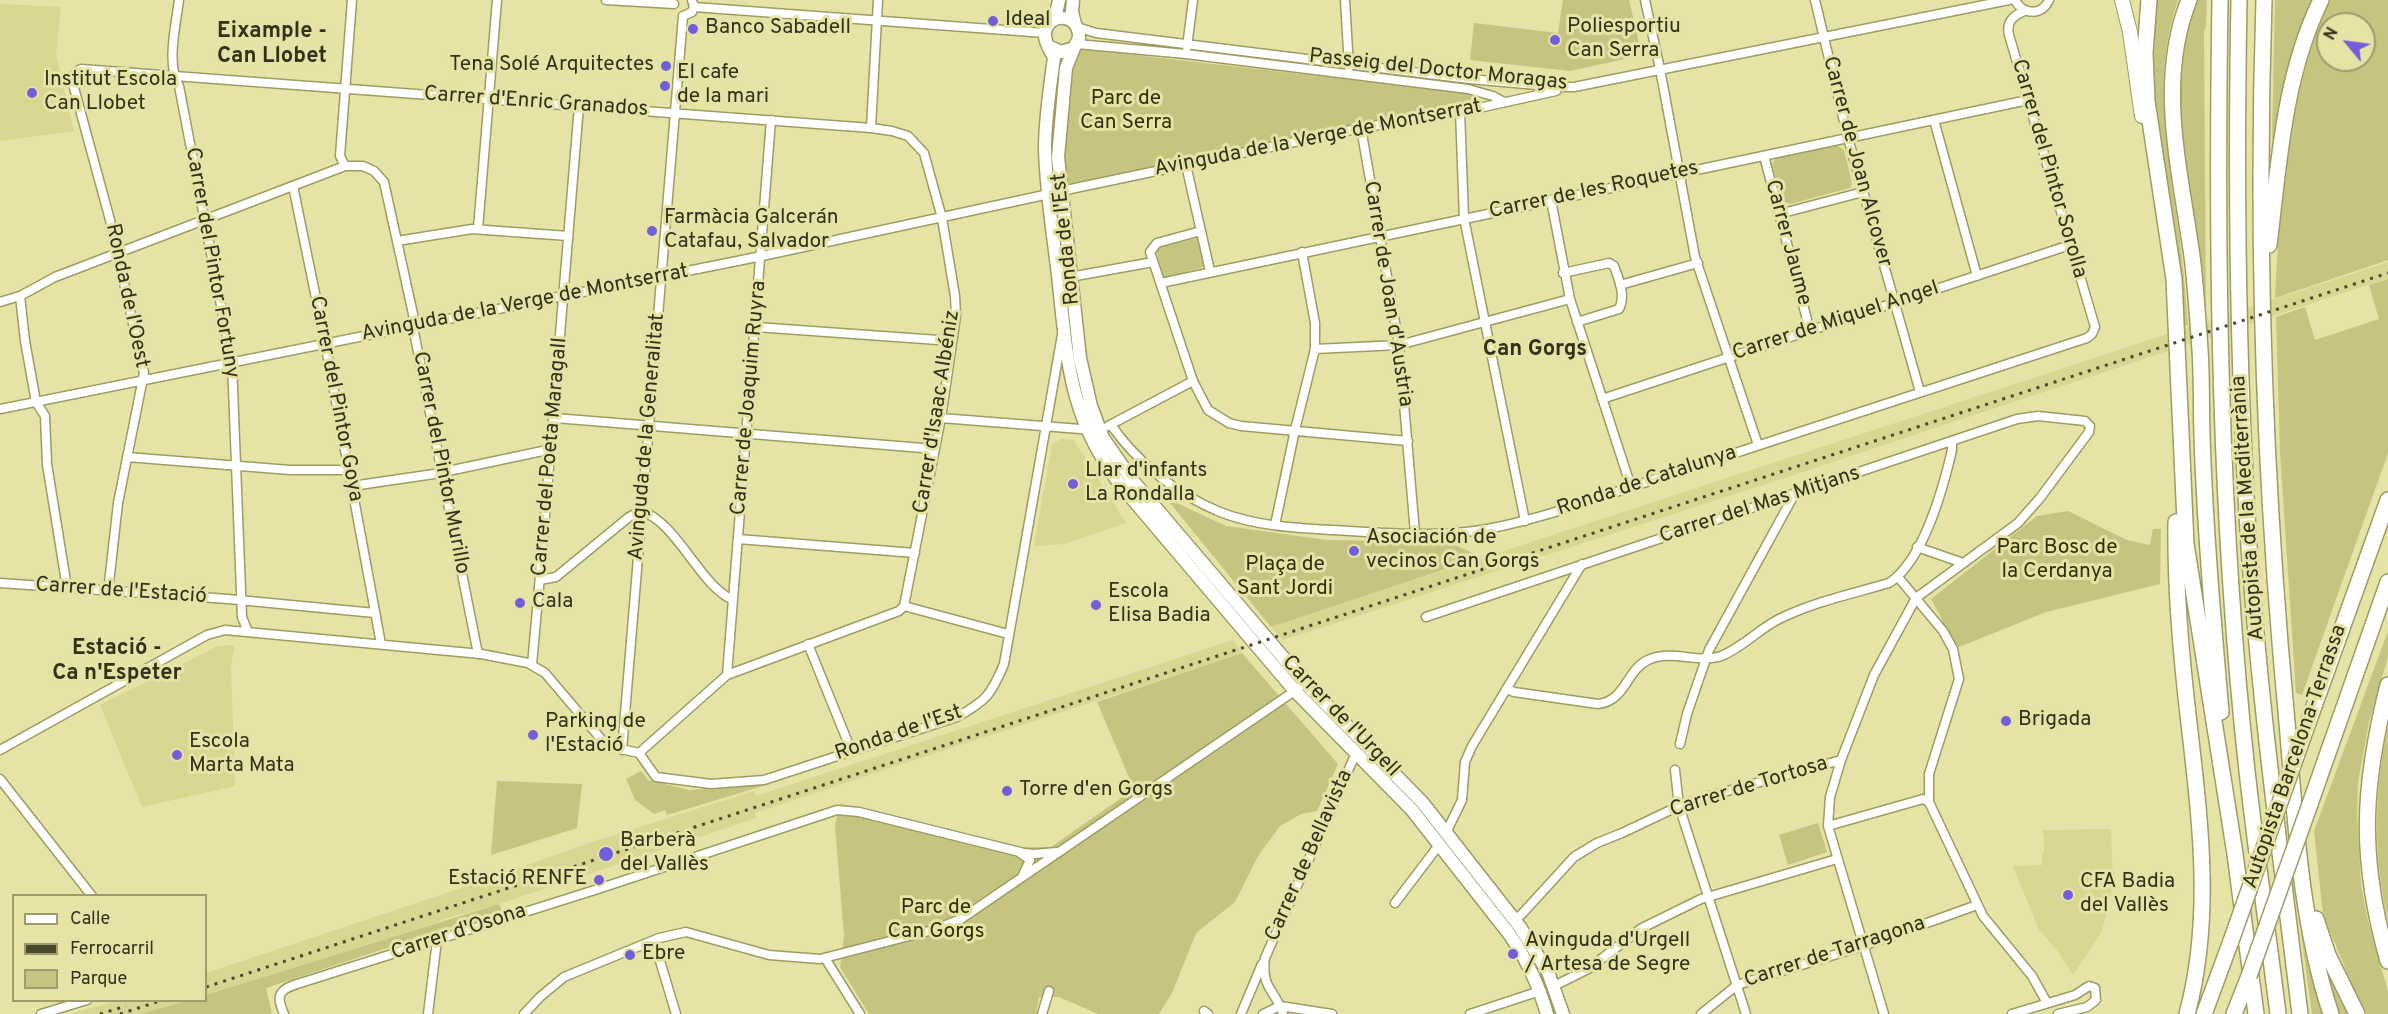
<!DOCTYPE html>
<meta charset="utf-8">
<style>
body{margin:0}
#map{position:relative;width:2388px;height:1014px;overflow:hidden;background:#e5e3a5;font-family:Overpass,sans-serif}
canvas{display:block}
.legend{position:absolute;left:12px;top:894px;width:195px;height:108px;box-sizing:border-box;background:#e5e3a5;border:2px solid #9d9c6d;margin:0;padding:8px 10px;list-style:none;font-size:18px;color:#323119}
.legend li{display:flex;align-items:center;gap:12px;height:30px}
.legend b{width:30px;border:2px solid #9d9c6d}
.north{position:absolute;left:2316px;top:12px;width:60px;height:60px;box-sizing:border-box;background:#e5e3a5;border:2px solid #9d9c6d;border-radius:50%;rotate:299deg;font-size:16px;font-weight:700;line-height:24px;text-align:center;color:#323119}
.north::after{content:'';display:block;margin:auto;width:21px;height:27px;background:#715fd9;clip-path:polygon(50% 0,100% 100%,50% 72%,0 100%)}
</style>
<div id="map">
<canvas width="2388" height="1014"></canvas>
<ul class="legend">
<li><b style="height:8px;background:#fff"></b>Calle</li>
<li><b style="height:8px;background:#4a492c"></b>Ferrocarril</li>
<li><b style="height:16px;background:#c6c481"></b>Parque</li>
</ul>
<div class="north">N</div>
</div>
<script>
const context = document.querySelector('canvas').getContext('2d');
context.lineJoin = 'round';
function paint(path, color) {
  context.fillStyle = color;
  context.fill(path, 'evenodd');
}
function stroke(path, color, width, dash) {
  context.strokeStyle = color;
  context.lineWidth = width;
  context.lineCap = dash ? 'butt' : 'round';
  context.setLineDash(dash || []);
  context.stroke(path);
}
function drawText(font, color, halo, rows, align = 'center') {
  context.font = font + ' Overpass,sans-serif';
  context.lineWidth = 6;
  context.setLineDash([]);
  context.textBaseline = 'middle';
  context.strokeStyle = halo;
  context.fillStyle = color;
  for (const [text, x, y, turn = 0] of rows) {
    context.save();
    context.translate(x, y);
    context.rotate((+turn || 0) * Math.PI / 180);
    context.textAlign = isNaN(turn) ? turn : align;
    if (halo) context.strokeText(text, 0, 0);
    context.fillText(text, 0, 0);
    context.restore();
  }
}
paint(new Path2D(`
 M0,4L61,7L56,55L74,131L0,141Z
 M2388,262V278L1754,488L1283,640L1271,627Z
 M1061,439L1074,440L1126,523L1064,544L1034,546L1052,444Z
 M1233,640L1242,653L890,768L755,813L756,818L499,904L440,920L437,923L206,995V973L486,880L589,843L754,791L756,796Z
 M235,645L231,665L235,786L142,807L100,705L218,646Z
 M2111,829L2113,883L2109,906L2101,933L2073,975L2057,950L2039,930L2013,866L2042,865V854L2044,853V834L2042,833V830Z
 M116,1001H187L140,1014H70Z`), '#d9d691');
paint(new Path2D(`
 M1563,0H1629L1640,47L1634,57L1570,71L1470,60L1474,23L1558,33Z
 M2157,0H2178C2153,71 2166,140 2176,212C2182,250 2185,287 2188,325L2184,326L2177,247L2152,84Z
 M2195,0H2207L2206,27L2204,31L2206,321L2202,322L2180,141L2178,53Z
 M2275,0H2315L2283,98L2274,139H2272Z
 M2330,0H2388V260L2275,298C2280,201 2289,89 2330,0ZM2328,24H2364V60H2328Z
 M1082,49L1475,94L1476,100L1469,106L1066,184L1064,145L1073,64Z
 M1836,145L1844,150L1852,183L1850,188L1790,204L1783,201L1772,164L1777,157Z
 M1198,238L1204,267L1164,278L1156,251L1161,247Z
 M2388,279V453L2302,695L2296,693L2280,452L2276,317L2305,307L2315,340L2379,319L2369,285Z
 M1166,498L1226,526L1327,540L1448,542L1482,557L1271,627Z
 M2068,511L2127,540L2150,545L2153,529H2161L2160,584L2046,612L1959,647L1938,625L1943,621L1931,599L2037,516Z
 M2388,631V657L2369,722L2358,782L2357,815L2361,885L2368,921L2388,992V1014H2367L2350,980L2323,914L2314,831Z
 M1242,653L1338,764L1317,811L1301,814L1280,826L1258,856L1235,902L1196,933L1172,993L1159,1014H1098L1059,997H1039L1036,1014H869L840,967L844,936L835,826L840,804L1020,847H1051L1134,789L1097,702Z
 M2388,727V919C2373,856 2374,790 2388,727Z
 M641,771L648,780L689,790L739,786L772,780L773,783L667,815L665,810L654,814L635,800L626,779Z
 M497,781L582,784L577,828L491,855Z
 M1818,823L1827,852L1788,865L1779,835Z
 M499,904L502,910L266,988L272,1014H140L187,1001L206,1000V995Z
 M2301,934H2305L2324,1014H2312Z
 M2326,963L2351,1014H2339L2331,989Z`), '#c6c481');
const street = new Path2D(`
 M179,0C176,24 166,65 179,86L232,363L242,617L248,632
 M606,0L674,4
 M1345,0L1349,67
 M1645,0L1660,69L1695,257L1758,445
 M1815,0L1848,138L1920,392
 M2015,0C2023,15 2042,16 2049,0
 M694,7L1045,33
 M683,16L692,12L694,7L692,0
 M1077,27L1096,33L1469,79L1560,87H1574L2009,0
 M1077,44L1186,54L1468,89L1493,96L1504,102
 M1187,47L1193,0
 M1460,111L1464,218L1525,521
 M1934,120L1977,276
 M871,128L878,0
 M1361,128L1399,345L1415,533
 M1764,156L1810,331
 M1186,165L1210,271
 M345,166L340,156L352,0
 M293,186L324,337L381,644
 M1061,191L1361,128L1479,108L1556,91
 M1551,200L1570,299L1631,487
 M1779,214L1863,192
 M478,229L497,0
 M1201,231L1157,243L1150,252L1193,381L1208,410L1229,423L1241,426L1408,441
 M397,241L472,229L568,236
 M1563,273L1609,263L1614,266C1619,280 1626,295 1619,309L1577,322
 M1070,277L1153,262
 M1161,283L2028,100
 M1620,285L1698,263
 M20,296L25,341L36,402L45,416L47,464L67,588
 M0,302L20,296L55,277L345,166H363L374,171L384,182L413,314L414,332L478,654
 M756,327L952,341
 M1315,349L1399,345L1570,299
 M1602,399L2070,245
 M0,409L762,256L1049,194
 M555,418L935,449
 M941,418L1093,430
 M1111,425C1138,463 1176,494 1220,512C1255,526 1295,528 1332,530C1372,532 1414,536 1454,533C1488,531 1520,522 1552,513L2087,338L2092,334L2095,327L2009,35C2006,22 2013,16 2024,11
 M1108,426L1193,381
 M127,457L290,470H349
 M352,486L434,474L552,449
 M1275,525L1295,430L1315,349V323L1302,252
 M738,539L915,553
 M1917,547L1963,563
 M1898,577L1943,631L1953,649L1959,679L1929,774V802L1983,916L2032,976L2047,1003
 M540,580L556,577L629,517L641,511C677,522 700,586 733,600
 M0,583L228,599L375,613
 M108,592L118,503L144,373L110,220L73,84C72,77 74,72 81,69L871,128L892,131L908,136L924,153L942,218L955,296L956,316L941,418L904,606
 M904,606L1008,634
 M1426,617L2017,419L2038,416L2085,421L2090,426L2089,432L2040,498L2018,523L1916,598L1874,675L1841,760L1830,797L1828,826L1884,1014
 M808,644L851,750
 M532,665C549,479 564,293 579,106
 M727,675L771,120
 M1507,689L1514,692L1598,704C1626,701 1626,670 1648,660C1671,649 1698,664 1721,656C1742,648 1759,629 1779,619C1814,602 1851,594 1889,583C1923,561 1943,489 1952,450V442
 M1680,744L1687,714L1709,650L1794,495
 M0,750L207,635L225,630L481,654L528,663L545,673L607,746L639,753
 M622,750L683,16
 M639,753L656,777L711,784L764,780L957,717C986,701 991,695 1004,664L1062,335
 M639,753L727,675L899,611L904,606
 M1675,770L1679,806L1746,1014
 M0,779L92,896
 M1828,826L1923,799L1929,802
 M1446,833L1462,800L1465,762L1472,746L1582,564
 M1020,853L1030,860L1023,875
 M1395,903L1439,845
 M1514,919L1521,915L1574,857L1597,843L1622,833L1679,806L1709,796L1841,760
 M654,941L676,1014
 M825,958L860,1014
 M1554,986L1588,969L1642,928L1701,899L1837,859
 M1204,1011L1208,1014
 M41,1014L87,1000
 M284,1014C277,998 277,991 294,985L598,889L837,810L859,812L1024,853L1034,854L1057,852
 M428,1014L437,940
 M524,1014L540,997L564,977L659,938L686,932L769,955L820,959L933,930L961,919L1299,688
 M1042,1014L1049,991
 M1241,1014L1262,964
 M1263,1014L1280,1006L1332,1014
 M1283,1014C1275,989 1261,989 1265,958L1356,753
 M1470,1014L1540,991
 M1701,1014L1737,985L1863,946L1977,905
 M2012,1014L2075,995L2089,986L2095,988L2096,1000L2087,1007L2058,1014`);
const secondary = new Path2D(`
 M1073,0L1072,12L1075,24
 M1055,19L1059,0
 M1048,46L1061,52L1074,48L1079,38C1080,11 1044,12 1045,36C1045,43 1051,51 1054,58C1050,87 1045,119 1045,148C1046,191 1053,233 1058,275C1067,359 1069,421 1124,489L1295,691L1412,810L1510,935C1527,960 1539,985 1547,1014
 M1074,48L1066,68L1058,157L1080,358L1091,406L1103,438L1133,481L1305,683L1422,802L1520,927L1548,972L1563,1014`);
const primary = new Path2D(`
 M2122,0L2130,32L2142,116`);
const highway = new Path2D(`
 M2149,0L2145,53L2147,101L2174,279L2186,544L2235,854L2256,1014
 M2189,0C2155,85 2182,176 2193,264C2196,292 2198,321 2200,350C2202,378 2201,407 2202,436C2205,528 2213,620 2221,712
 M2220,0C2216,257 2219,515 2247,771C2256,852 2268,933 2278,1014
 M2239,0C2236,165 2237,330 2246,496C2255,669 2279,842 2300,1014
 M2264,0C2256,237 2264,475 2286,711C2295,812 2299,917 2331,1014
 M2269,245C2279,162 2284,76 2321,0
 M2176,522C2175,589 2181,656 2189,723C2200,820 2213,918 2187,1014
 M2388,685C2362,788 2359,858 2388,961
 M2303,737L2388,500
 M2310,804L2388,582
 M2316,919L2328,955L2357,1014
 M2204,1014L2231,941
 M2234,1014L2249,976`);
stroke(street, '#9f9c62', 11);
stroke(secondary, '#9f9c62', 15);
stroke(primary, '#9f9c62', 16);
stroke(highway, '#9f9c62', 18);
stroke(street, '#fff', 8);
stroke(secondary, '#fff', 12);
stroke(primary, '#fff', 14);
stroke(highway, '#fff', 15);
stroke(new Path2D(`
 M206,987L2388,273
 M100,1014L126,1006
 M120,1014L163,1000`), '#4a492c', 3, [3, 6]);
const highwayBridge = new Path2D(`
 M2231,941L2303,737
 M2249,976L2310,804`);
stroke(highwayBridge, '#9f9c62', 18, []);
stroke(highwayBridge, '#fff', 15);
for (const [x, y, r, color] of [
 [993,21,6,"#715fd9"],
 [693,29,6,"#715fd9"],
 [1555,40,6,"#715fd9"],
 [666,66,6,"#715fd9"],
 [665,86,6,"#715fd9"],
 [32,93,6,"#715fd9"],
 [652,231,6,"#715fd9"],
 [1073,484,6,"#715fd9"],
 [1354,551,6,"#715fd9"],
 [520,603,6,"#715fd9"],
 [1096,605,6,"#715fd9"],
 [2006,721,6,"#715fd9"],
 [533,735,6,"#715fd9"],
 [177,755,6,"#715fd9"],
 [1007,791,6,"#715fd9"],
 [606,854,8,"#715fd9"],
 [599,880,6,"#715fd9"],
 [2068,895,6,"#715fd9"],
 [1513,954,6,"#715fd9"],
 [630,955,6,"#715fd9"]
]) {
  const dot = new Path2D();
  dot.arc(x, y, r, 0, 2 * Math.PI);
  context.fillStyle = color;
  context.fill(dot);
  stroke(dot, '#e5e3a5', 2);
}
drawText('21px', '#323119', '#e5e3a5', [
 ["Ideal",1005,21],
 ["Poliesportiu",1567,28],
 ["Can Serra",1567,52],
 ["Banco Sabadell",705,29],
 ["Tena Solé Arquitectes",654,66,"right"],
 ["El cafe",677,74],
 ["de la mari",677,98],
 ["Institut Escola",44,81],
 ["Can Llobet",44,105],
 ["Farmàcia Galcerán",664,219],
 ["Catafau, Salvador",664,243],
 ["Llar d'infants",1085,472],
 ["La Rondalla",1085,496],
 ["Asociación de",1366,539],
 ["vecinos Can Gorgs",1366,563],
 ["Escola",1108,593],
 ["Elisa Badia",1108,617],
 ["Cala",532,603],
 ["Brigada",2018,721],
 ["Parking de",545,723],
 ["l'Estació",545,747],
 ["Escola",189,743],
 ["Marta Mata",189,767],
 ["Torre d'en Gorgs",1019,791],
 ["Barberà",620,842],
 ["del Vallès",620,866],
 ["Estació RENFE",587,880,"right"],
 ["CFA Badia",2080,883],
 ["del Vallès",2080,907],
 ["Avinguda d'Urgell",1525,942],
 ["/ Artesa de Segre",1525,966],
 ["Ebre",642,955]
], 'left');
drawText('21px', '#323119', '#e5e3a5', [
 ["Passeig del Doctor Moragas",1438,71,6],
 ["Carrer d'Enric Granados",536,103,4],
 ["Avinguda de la Verge de Montserrat",1318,139,-11],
 ["Carrer de Joan Alcover",1856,162,75],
 ["Carrer del Pintor Sorolla",2048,169,74],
 ["Carrer de les Roquetes",1594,191,-12],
 ["Ronda de l'Est",1067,239,-96],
 ["Carrer Jaume",1787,243,75],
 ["Carrer del Pintor Fortuny",211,263,80],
 ["Carrer de Joan d'Austria",1387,294,81],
 ["Ronda de l'Oest",126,296,78],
 ["Avinguda de la Verge de Montserrat",525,304,-11],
 ["Carrer de Miquel Angel",1836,322,-18],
 ["Carrer de Joaquim Ruyra",750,398,-85],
 ["Carrer del Pintor Goya",335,399,79],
 ["Carrer d'Isaac Albéniz",938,412,-81],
 ["Avinguda de la Generalitat",648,437,-85],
 ["Carrer del Poeta Maragall",551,457,-85],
 ["Carrer del Pintor Murillo",440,463,79],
 ["Ronda de Catalunya",1647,482,-18],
 ["Carrer del Mas Mitjans",1760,506,-18],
 ["Autopista de la Mediterrània",2249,508,-94],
 ["Carrer de l'Estació",121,592,4],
 ["Carrer de l'Urgell",1340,717,46],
 ["Ronda de l'Est",899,734,-19],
 ["Autopista Barcelona-Terrassa",2296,757,-71],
 ["Carrer de Tortosa",1749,788,-17],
 ["Carrer de Bellavista",1310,856,-66],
 ["Carrer d'Osona",459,933,-18],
 ["Carrer de Tarragona",1835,953,-18]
]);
drawText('21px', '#312f05', '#e5e3a5', [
 ["Parc de",1126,100],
 ["Can Serra",1126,124],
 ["Parc Bosc de",2057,549],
 ["la Cerdanya",2057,573],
 ["Plaça de",1285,566],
 ["Sant Jordi",1285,590],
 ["Parc de",936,909],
 ["Can Gorgs",936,933]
]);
drawText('bold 22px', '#323119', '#e5e3a5', [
 ["Eixample -",272,33],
 ["Can Llobet",272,58],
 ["Can Gorgs",1535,351],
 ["Estació -",117,650],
 ["Ca n'Espeter",117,675]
]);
</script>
